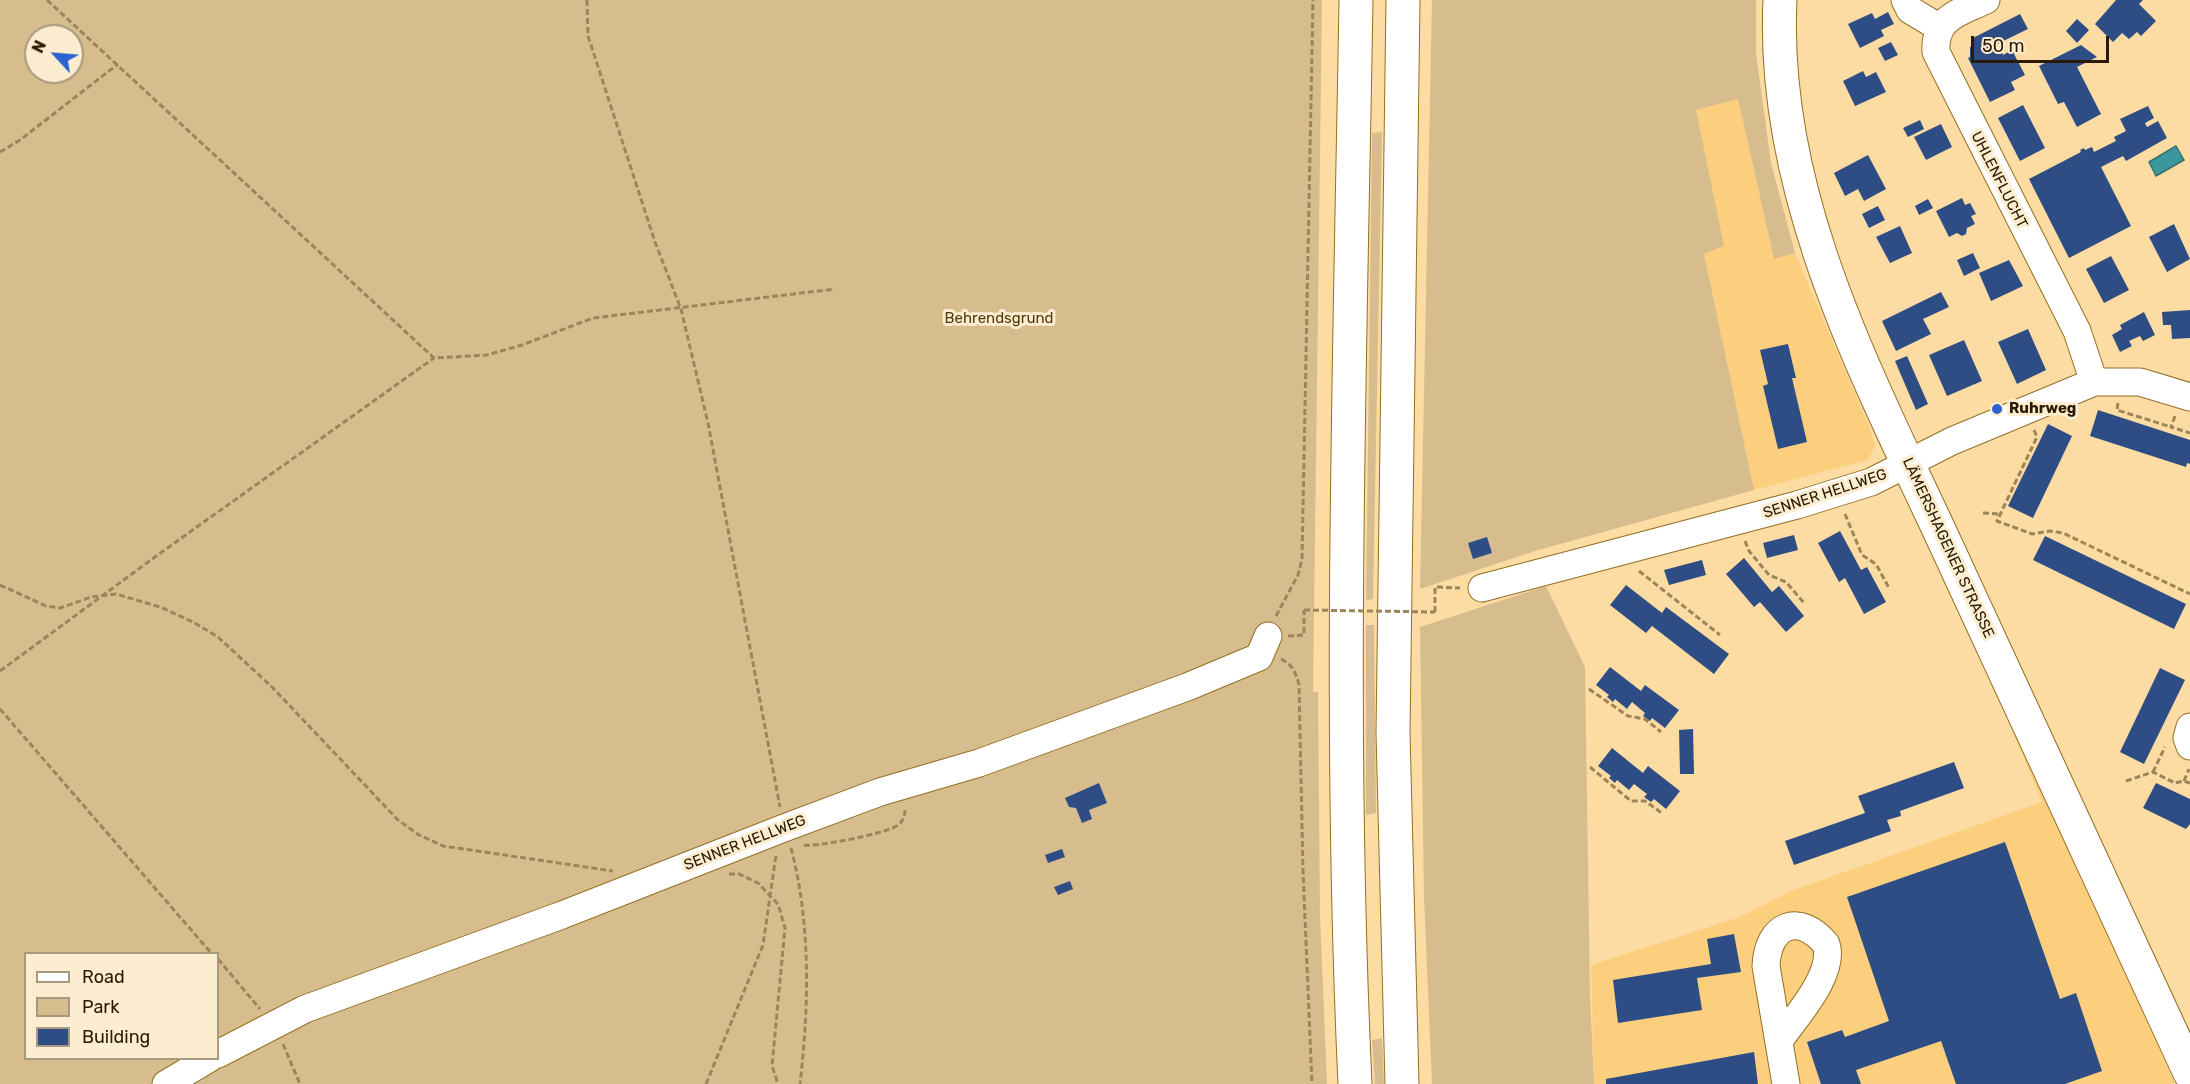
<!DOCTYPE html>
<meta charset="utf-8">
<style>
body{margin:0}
#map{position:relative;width:2190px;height:1084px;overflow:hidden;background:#fcdca3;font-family:Rubik,sans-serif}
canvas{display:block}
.legend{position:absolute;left:24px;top:952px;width:195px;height:108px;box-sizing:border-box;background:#fcecd0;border:2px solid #a8987d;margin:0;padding:8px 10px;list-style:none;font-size:18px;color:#291a00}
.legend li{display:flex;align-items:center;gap:12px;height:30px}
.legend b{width:30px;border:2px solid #a8987d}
.north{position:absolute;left:24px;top:24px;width:60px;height:60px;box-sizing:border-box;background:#fcecd0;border:2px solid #a8987d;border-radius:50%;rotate:296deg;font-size:16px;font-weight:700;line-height:24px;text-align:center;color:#291a00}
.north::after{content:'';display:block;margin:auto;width:21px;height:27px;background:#2963d1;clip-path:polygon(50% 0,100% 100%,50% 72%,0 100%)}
.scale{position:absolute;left:1971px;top:36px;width:138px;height:27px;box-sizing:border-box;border:3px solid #291a00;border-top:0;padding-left:8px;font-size:18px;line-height:21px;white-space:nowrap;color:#291a00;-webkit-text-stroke:4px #fcecd0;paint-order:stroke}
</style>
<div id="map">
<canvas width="2190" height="1084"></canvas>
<ul class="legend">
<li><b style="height:8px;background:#fff"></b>Road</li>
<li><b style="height:16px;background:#d7bd8d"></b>Park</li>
<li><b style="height:16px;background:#2e4d85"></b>Building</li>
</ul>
<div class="north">N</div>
<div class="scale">50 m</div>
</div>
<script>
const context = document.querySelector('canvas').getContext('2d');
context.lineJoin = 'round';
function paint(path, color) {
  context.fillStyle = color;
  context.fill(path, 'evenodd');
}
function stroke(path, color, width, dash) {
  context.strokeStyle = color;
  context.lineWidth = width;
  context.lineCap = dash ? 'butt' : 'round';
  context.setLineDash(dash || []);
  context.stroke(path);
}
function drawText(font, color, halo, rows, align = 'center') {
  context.font = font + ' Rubik,sans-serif';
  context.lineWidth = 6;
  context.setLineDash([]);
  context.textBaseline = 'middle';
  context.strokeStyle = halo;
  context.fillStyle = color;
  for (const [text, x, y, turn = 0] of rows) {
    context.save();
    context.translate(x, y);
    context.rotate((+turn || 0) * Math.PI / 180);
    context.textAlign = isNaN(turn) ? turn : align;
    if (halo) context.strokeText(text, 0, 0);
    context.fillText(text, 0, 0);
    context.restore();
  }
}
paint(new Path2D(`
 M1738,99L1774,259L1795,253L1870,429L1875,446L1868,460L1754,490L1704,254L1695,110Z
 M1979,649L2028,753L2175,1084H1594L1591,965L1740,917L1794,890L2042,802Z`), '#fbcf7e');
paint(new Path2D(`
 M0,0H1322L1313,692H1318L1320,915L1327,1084H0ZM36,36H72V72H36ZM26,954H218V1058H26Z
 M1432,0H1756V53L1771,163L1795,253L1774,259L1738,99L1696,110L1724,246L1704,254L1754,490L1535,551L1420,589Z
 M1382,132L1373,599L1366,600L1372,133Z
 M1546,586L1585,667L1590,994L1594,1084H1432L1424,898L1420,627Z
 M1366,625H1374L1376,813L1366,815Z
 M1382,1038L1384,1084H1375L1372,1040Z`), '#d7bd8d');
const water = new Path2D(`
 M2176,146L2184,160L2156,176L2149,162Z`);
paint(water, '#3a979e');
stroke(water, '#35726f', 1.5);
paint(new Path2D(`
 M2116,0H2143L2139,4L2156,21L2141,36L2137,32L2129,39L2122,33L2113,42L2095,24Z
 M1888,12L1894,24L1881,30L1884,36L1860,48L1848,24L1872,13L1875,19Z
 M2020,14L2028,29L1993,46L1996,52L2001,49L2003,55L2012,50L2025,75L2011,82L2015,90L1990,102L1968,58L1970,57V47L1974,45L1971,39Z
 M2077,19L2089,30L2077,43L2066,31Z
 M1891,42L1898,55L1885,61L1878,48Z
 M2081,45L2097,57L2077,67L2101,114L2077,127L2064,102L2058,104L2039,66Z
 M1863,71L1866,77L1876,72L1886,92L1855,106L1843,81Z
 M2023,105L2045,148L2020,161L1998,118Z
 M2148,106L2154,118L2145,123L2147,127L2158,121L2167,138L2126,161L2123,156L2101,167L2131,226L2069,258L2029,179L2081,152L2080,150L2084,148L2085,150L2092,147L2094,152L2116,141L2114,137L2126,131L2120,119Z
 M1920,120L1924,129L1908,137L1903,128Z
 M1941,124L1952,147L1926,160L1914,137Z
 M1868,155L1886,189L1864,201L1858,189L1845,196L1834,173Z
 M1962,198L1965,205L1970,203L1976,214L1971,216L1975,224L1967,228L1966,234L1962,236L1957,233L1949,237L1936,211Z
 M1928,199L1933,208L1919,215L1915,206Z
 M1878,206L1885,220L1869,228L1862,214Z
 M2174,224L2190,259L2167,272L2149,237Z
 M1900,226L1912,253L1890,263L1876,237Z
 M1973,253L1980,268L1964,276L1957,260Z
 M2111,256L2129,290L2104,303L2086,269Z
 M2009,260L2023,286L1991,301L1979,273Z
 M1941,292L1949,307L1923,319L1931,334L1896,351L1882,321Z
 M2190,310V338L2172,339L2171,325H2163L2162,312Z
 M2144,312L2155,335L2143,341L2140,336L2129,341L2132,346L2120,352L2112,335L2122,329L2120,325Z
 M2028,329L2046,370L2017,384L1998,342Z
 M1964,340L1982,381L1947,396L1929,355Z
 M1788,344L1796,378H1792L1807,442L1778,449L1763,386L1768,384L1760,350Z
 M1907,356L1928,404L1916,410L1895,361Z
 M2098,410L2190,440V464L2187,463L2186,467L2090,436Z
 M2048,424L2072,436L2033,518L2008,506Z
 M1840,531L1861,570L1867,567L1886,602L1864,614L1845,578L1839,582L1818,543Z
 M1794,535L1798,550L1767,558L1763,543Z
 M2045,536L2186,604L2174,629L2033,560Z
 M1487,537L1492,553L1473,559L1468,543Z
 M1744,558L1772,592L1779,586L1804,616L1786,632L1760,602L1754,607L1726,574Z
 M1702,560L1706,575L1669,585L1664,570Z
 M1626,585L1662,613L1666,607L1729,654L1714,674L1652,626L1646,633L1610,605Z
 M1610,667L1641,691L1645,685L1679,710L1665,728L1652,718L1650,721L1643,716L1645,713L1632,702L1627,709L1615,699L1613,702L1607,697L1609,695L1596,685Z
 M2160,668L2185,680L2144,764L2120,752Z
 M1693,729L1694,774H1680L1679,730Z
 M1612,748L1643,773L1648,766L1680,791L1666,809L1654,799L1651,802L1644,797L1647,794L1634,784L1629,790L1617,780L1615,783L1609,778L1611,776L1598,766Z
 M1954,762L1964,788L1900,811L1901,816L1887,820L1891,831L1794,865L1785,841L1865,813L1858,796Z
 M1099,783L1107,803L1089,810L1092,819L1082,823L1076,808L1069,807L1065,798Z
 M2156,783L2190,799V824L2186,829L2143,808Z
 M2005,842L2060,999L2076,993L2102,1071L2065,1084H1956L1941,1041L1856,1070L1861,1084H1821L1807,1042L1842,1030L1845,1037L1889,1021L1847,897Z
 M1062,849L1065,857L1048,863L1045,855Z
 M1070,881L1073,889L1058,895L1054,887Z
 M1734,934L1741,972L1697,978L1702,1010L1618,1023L1613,980L1711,964L1707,939Z
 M1754,1052L1758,1084H1606V1079Z`), '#2e4d85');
const minor = new Path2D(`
 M1905,0L1910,10L1940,28
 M1986,0C1959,13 1934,17 1936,52L2077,331L2094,382
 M1482,588L1797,505L1871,482L1952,441L2094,382H2140L2190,397
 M2190,727L2187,738L2190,746
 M1779,1041C1795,1017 1836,974 1826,944C1799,912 1768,924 1766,966L1786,1084
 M218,1054L305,1009L562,915L784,828L880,792L979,763L1187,687L1259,657L1268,636
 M166,1084L210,1058`);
const major = new Path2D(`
 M1780,0C1770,204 1876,391 1958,571C2035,739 2113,906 2190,1073`);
const highway = new Path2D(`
 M1355,1084C1338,723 1350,361 1356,0
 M1402,1084L1393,733L1403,0`);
stroke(minor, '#936f23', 29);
stroke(major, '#936f23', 35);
stroke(highway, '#936f23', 35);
stroke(new Path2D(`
 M47,0L434,358L487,355L522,345L593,318L835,289
 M587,0L588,36L655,242L681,309L708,423L780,807
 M0,152L20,140L118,64
 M2118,403L2117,410L2171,427
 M2175,416L2171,427L2190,433
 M2034,430L2037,437L1997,521L2032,534L2050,531L2063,533L2190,594
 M1983,513L2000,514
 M1845,514L1862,555L1876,564L1889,588
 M1745,541L1749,551L1769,575L1786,582L1804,603
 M1639,571L1720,635
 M0,585L46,606L60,608L91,597L116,594L160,607L193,622L218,637L272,687L398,820L419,835L443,846L613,871
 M1435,612V587L1460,588
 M1276,616L1298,575L1302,559L1313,0
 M1288,636L1304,635V610
 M1281,659C1293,665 1296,673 1299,685L1303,871L1312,1084
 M0,671L159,554L434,358
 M1589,689L1628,716L1645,719L1661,732
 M0,709L212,954
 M1590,767L1631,801H1645L1663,814
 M2153,772L2165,747
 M2126,781L2153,772L2175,783L2184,781L2190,783
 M2184,781L2189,769
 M804,845C818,847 889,833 898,825C904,820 905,816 905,808
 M791,848C811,924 809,1006 800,1084
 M729,874H739L758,883L778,904L785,928L772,1066L778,1084
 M218,959L260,1009
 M283,1044L300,1084
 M706,1084L763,945L776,855`), '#9d855a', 3, [6, 3]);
stroke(minor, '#fff', 27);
stroke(major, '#fff', 33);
stroke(highway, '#fff', 33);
stroke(new Path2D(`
 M1304,610L1435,612`), '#9d855a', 3, [6, 3]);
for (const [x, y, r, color] of [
 [1997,409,6,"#2963d1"]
]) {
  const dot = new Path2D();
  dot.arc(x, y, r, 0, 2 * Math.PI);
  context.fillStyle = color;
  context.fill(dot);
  stroke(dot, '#fcecd0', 2);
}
drawText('15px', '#291a00', '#fcecd0', [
 ["UHLENFLUCHT",1999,180,63],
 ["SENNER HELLWEG",1825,494,-18],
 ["LÄMERSHAGENER STRASSE",1948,548,65],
 ["SENNER HELLWEG",745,843,-21]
]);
drawText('15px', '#523b09', '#fcecd0', [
 ["Behrendsgrund",999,319]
]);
drawText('bold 15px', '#291a00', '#fcecd0', [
 ["Ruhrweg",2009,409]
], 'left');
</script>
